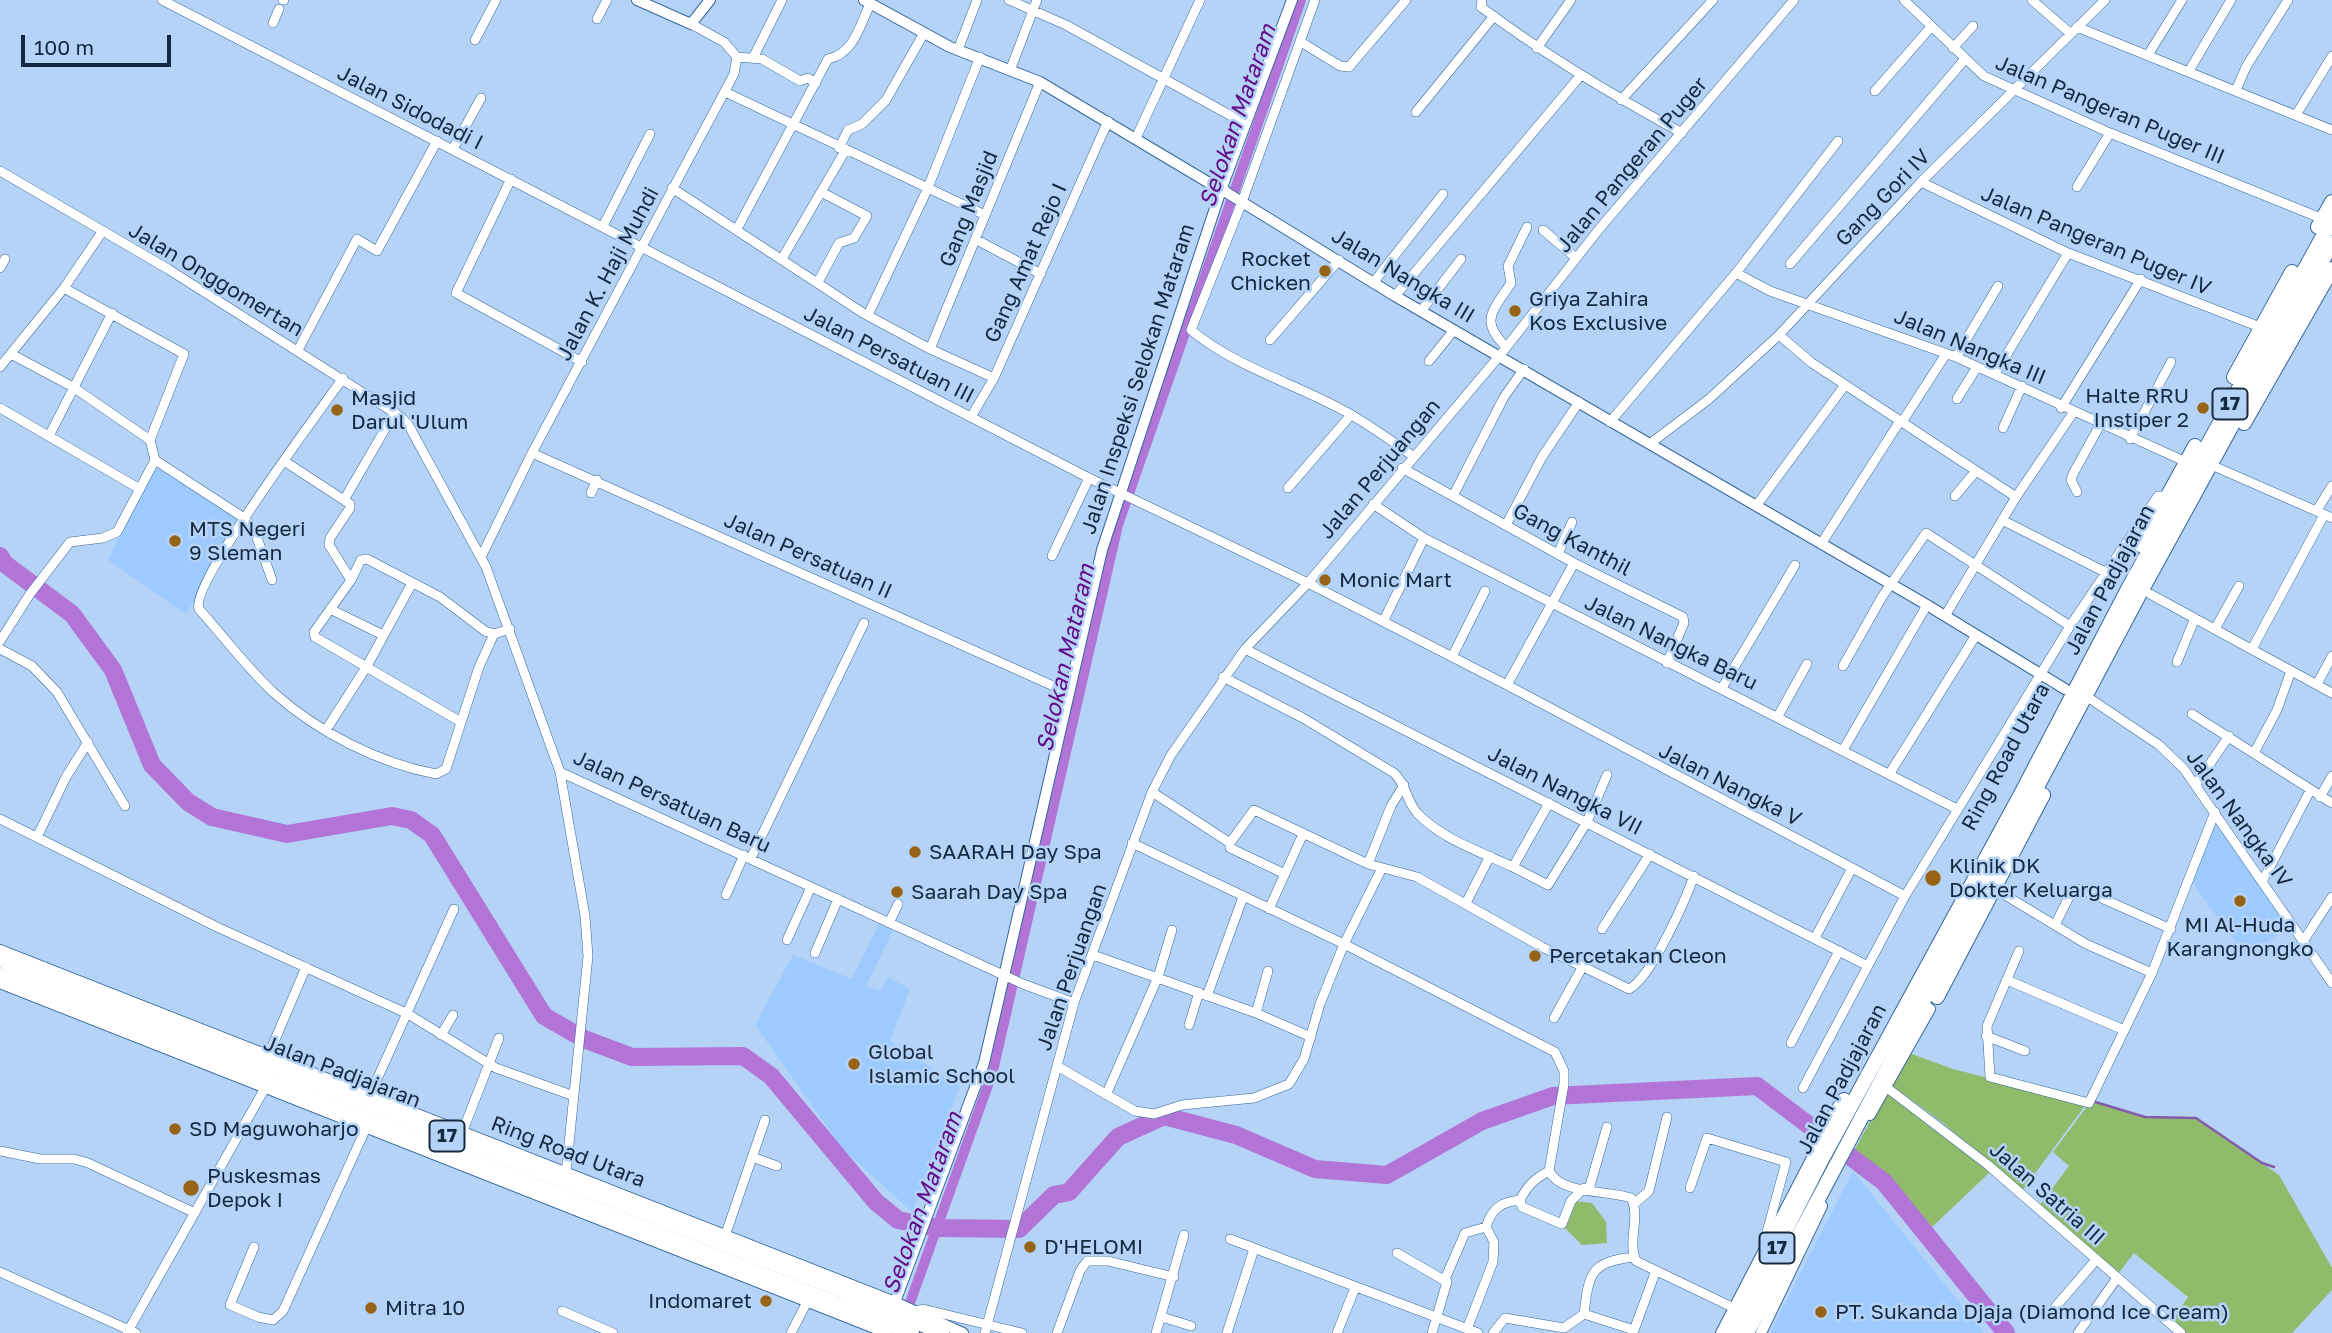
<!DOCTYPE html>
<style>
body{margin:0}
#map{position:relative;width:2332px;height:1333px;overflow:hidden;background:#b4d3f6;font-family:"Golos Text",sans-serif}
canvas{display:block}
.scale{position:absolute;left:21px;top:35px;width:150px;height:32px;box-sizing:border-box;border:4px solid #14283f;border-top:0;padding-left:9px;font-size:21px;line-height:24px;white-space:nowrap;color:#14283f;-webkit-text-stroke:5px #b4d3f6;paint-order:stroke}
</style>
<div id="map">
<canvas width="2332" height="1333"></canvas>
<div class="scale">100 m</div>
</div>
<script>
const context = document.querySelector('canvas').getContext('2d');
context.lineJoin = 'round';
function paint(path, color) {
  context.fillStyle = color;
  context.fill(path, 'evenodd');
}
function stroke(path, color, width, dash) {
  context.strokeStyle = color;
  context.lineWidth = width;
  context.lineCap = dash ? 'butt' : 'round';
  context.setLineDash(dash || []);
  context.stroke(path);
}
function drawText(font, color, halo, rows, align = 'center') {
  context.font = font + ' "Golos Text",sans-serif';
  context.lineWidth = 5;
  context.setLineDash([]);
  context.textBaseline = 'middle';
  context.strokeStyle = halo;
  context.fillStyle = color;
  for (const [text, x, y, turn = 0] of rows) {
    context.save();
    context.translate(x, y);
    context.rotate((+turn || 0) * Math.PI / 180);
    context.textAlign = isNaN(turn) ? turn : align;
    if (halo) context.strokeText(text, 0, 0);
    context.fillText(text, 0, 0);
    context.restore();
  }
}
paint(new Path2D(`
 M155,463L244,522L186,614L108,560Z
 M2216,818L2290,925L2247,958L2189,878Z
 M879,924L893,930L866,986L881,991L887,977L910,989L890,1041L960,1086L912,1212L843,1149L755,1025L793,955L852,979Z
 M1853,1171L1984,1333H1770Z`), '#9ecbff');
paint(new Path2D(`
 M1909,1053L1953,1069L2087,1103L2022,1191L1943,1123L1891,1085Z
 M1886,1091L1990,1172L1932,1227L1889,1179L1852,1155Z
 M2091,1101L2145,1117L2196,1118L2279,1175L2332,1268V1290L2292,1333H2185L2171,1322L2188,1297L2134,1253L2118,1274L2040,1205L2069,1166L2053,1152Z
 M1572,1201L1592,1203L1606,1222L1607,1243L1582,1245L1562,1225Z`), '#90bb6b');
stroke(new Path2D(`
 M2092,1101L2145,1117L2196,1118L2262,1163L2274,1167`), '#835da9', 2.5);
stroke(new Path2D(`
 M906,1314L993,1071L1118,525L1301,0`), '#b374d7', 10);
stroke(new Path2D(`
 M0,556L5,564L72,614L113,670L152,765L188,802L212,817L287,834L392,816L411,820L432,835L544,1016L584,1039L632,1057L743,1056L771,1076L876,1202L898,1220L937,1228L1019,1229L1054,1195L1069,1192L1118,1137L1164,1116L1236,1135L1315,1169L1387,1175L1482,1121L1553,1096L1757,1086L1884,1182L2006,1333`), '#b374d7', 18);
const minor = new Path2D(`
 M162,0L1089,478L1308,583L1507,685L1905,896
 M283,0H284
 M1009,0L1066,25L1246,124
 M1315,0L1242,202L1191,330C1233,365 1287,381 1335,406C1362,419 1387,438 1413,456
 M1482,0L1481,7C1545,55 1612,95 1682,133
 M1904,0L1984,76L2110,133L2323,219
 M2032,0L2071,34
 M597,19L607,0
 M273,23L279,9
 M2077,27L2332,130
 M475,40L496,0
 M1301,42L1340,66L1349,67L1406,0
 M1537,48L1571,0
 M1953,48L1973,26
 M958,50L977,0
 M2148,55L2182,0
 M754,56L782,0
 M737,57L762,59L800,81L808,78L816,83
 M1011,68L1037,0
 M2189,71L2231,0
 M2236,90L2246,67L2288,0
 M1875,91L1931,27
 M725,92L985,215
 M1621,100L1713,0
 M1416,112L1494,16
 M2296,115L2332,56
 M1136,138L1200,0
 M839,148L848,130L862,124L886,100L924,33
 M453,149L481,98
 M0,171L168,269L401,417L409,426L486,567L560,772L585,916L588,956L566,1173
 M511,179L456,293L582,362
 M1921,182L2068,253L2260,327
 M2077,187L2110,133
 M672,188L863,313L930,349L994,378
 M603,226L650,134
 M737,229L828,59C854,54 860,25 870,4
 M1543,230L1576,258
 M975,239L1041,274
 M783,257L845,151
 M1790,264L1965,59
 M0,268L5,259
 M1736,273L1770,291L1956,357L2186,462
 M818,282L839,243L854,238L867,216L821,192
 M1373,283L1443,194
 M1395,296L1581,75
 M1421,311L1461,259
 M868,315L927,190L980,57
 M1779,335L1812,363L2016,497
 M1270,340L1339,260
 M1506,347C1479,320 1493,311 1511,283L1508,266L1527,227
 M930,349L1040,82
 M298,350L357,239L377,251L437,141
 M11,354L73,387L150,440
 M1956,357L1998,286
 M1429,361L1454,330
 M0,367L64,288L102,232
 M1995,374L2068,253
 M343,378C322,408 189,585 199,609C223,636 247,668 274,693C318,732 378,763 436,774L446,769L479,667L494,634L510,629
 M1957,399L1977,367
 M0,408L140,489
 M2061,408L2141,279
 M971,417L994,378L1108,121
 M1610,422L1736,273L1838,141
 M1902,422L1946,354
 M2003,428L2022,386
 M50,434L112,313
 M2130,439L2171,362
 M1651,443L1709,399L1779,335L1921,182L2105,0
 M532,453L1069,693
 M155,460L244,518L256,535L272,580
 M284,461L350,504V508L330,538L329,545L351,580L314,632L315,637L461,722
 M1402,468L1574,563L1683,617L1684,623L1667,663
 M2218,468L2332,518
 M1288,488L1350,416
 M2077,492L2071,480L2073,474L2100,425
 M591,493L597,480
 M1453,496L1504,397L1524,369
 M1955,496L1976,471
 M344,500L395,412
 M1373,504L1424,538L1957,809
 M1756,506L1845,385
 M2317,510L2332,486
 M2002,520L2107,573
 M1506,525L1542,457L1579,402
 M1821,544L1900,421
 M1558,554L1572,522
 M1052,556L1089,478
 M481,557L532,453L734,74L737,57L724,42L691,24
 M351,580L361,560L367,559L440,597L485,631L494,634
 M2150,594L2332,693
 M330,609L383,635
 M1945,616L2016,497L2073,413
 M1383,622L1424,538
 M2215,629L2239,586
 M0,641L30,594L70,542L103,538L117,532L155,460L150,440L184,354L64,288
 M0,649L32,666L57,692L125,806
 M1245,649L1868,966
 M2252,649L2324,515
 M1452,657L1485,591
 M2177,662L2195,618
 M1843,666L1882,597L1926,533L2070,626
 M1223,677L1303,718L1394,773C1407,785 1406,802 1418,814C1442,839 1481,852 1513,867
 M2317,684L2332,656
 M1507,685L1574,563
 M1722,688L1795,565
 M2092,700L2159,745L2184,769L2332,983
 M2192,714L2332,803
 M1778,716L1807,664
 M326,730L367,666L411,585
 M1843,750L1927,605
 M2254,753L2277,710L2291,671
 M560,772L1023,984L1074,1003
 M1890,773L1976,635
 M2196,784L2229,736
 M1152,792L1230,843
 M2320,797L2332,776
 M1549,803L1513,867L1548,885L1587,822L1607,775
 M0,819L217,927L408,1014L496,1068L574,1096
 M37,837L66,777L88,742
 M1132,843L1344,944L1555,1052L1564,1071V1084L1549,1171C1561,1195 1608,1190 1631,1198C1641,1217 1627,1241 1636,1261L1734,1308
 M751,858L864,623
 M1368,864L1391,806L1404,785
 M1285,874L1230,848V843L1254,810L1368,864L1417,877L1542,947L1629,989C1651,978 1685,901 1694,876
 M2263,880L2310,791
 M1995,889L2086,944L2152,973
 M726,895L744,855
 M1466,903L1490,856
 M1269,909L1303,834
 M889,923L898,904
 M2055,925L2071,893L2081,889L2171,929
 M1602,929L1650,854
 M1815,938L1852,868
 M787,940L811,887
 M2302,943L2332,897
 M2019,951L1987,1026L1990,1077L2089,1103L2152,973L2215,812
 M815,953L838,899
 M1093,955L1256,1013L1311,1037
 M2007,980L2124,1030
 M1207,996L1243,897
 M1256,1013L1268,971
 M1554,1018L1583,966
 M1189,1025L1199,992
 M441,1035L453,1015
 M1986,1036L2025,1051
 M1791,1043L1839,951
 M268,1056L306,967
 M1057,1066L1135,1111L1154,1114L1182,1105L1254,1098L1289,1084L1304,1059L1320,1004L1344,944L1382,868
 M1886,1087L1988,1165L2181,1333
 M1803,1088L1905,896L2070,626L2158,496H2167
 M1106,1095L1158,977L1172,930
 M369,1097L454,909
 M462,1133L499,1038
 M0,1151L40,1159H74L88,1163L195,1213
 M752,1157L777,1166
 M1549,1171C1534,1179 1528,1185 1520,1200L1522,1207L1562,1224L1571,1201L1584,1188
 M1690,1188L1707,1138L1786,1162L1764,1243
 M1589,1189L1607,1127
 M1634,1204L1649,1191L1667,1117
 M725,1236L765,1120
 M1230,1239L1478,1333
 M254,1247L230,1305L258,1317L273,1320L283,1311L366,1128
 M1397,1253L1447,1282L1432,1333
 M0,1272L136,1333
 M1445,1279L1465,1233L1486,1227
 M562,1311L613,1333
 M915,1311L923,1309L1022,1333
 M2051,1312L2096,1260
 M1584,1314C1589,1273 1590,1262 1634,1257
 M1162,1317L1191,1326
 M1467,1329L1493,1262L1494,1242L1486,1227C1492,1208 1501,1202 1520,1200
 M127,1333L265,1088
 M791,1333L807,1302
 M985,1333L1074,1003L1152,792L1171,755L1245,649L1308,583L1501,354L1600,228L1794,0
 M1057,1333L1080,1271L1087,1261H1108L1174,1277
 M1156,1333L1184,1235
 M1227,1333L1254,1249
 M1337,1333L1355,1288
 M1493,1333L1505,1318L1564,1328L1584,1314L1634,1330
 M1633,1333L1655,1273
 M2078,1333L2117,1278`);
const tertiary = new Path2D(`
 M637,0L691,24L710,0
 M864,0L950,47L1040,82L1221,190
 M1224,191L1395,296L1927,605L2065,689
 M0,950L895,1302L963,1333
 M0,983L887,1333
 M1870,1115L1930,1009L1922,1003
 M895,1302L984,1063L1102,550L1221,190L1292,0
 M1721,1333L1829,1125
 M1761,1333L1822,1206`);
const secondary = new Path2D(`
 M1221,190L1224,191`);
const trunk = new Path2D(`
 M2318,227L2332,202
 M2234,377L2292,272
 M2244,423L2332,269
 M2141,545L2195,446
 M0,960L846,1292L942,1333
 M0,975L912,1333
 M1937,997L2043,795
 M1829,1125L1844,1100
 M1733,1333L1820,1163L2021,794L2128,589L2332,220
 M1747,1333L2139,595L2332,243`);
stroke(minor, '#36679b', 10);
stroke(tertiary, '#36679b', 12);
stroke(secondary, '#36679b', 14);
stroke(trunk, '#36679b', 16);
stroke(minor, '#fff', 9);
stroke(tertiary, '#fff', 10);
stroke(secondary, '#fff', 12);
stroke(trunk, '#fff', 14);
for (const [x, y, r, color] of [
 [1325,271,7,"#976417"],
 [1515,311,7,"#976417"],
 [2203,408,7,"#976417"],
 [337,410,7,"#976417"],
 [175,541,7,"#976417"],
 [1325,580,7,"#976417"],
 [915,852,7,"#976417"],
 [1933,878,9,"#976417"],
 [897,892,7,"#976417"],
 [2240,901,7,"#976417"],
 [1535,956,7,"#976417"],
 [854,1064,7,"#976417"],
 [175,1129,7,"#976417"],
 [191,1188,9,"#976417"],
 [1030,1247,7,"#976417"],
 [766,1301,7,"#976417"],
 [371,1308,7,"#976417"],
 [1821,1312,7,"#976417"]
]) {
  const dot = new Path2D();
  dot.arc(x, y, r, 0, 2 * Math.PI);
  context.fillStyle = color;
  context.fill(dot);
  stroke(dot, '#b4d3f6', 2.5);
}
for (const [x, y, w] of [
 [2230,404,35],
 [447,1136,35],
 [1777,1248,35]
]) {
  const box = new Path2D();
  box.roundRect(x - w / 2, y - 15.5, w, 31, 5);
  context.fillStyle = '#b4d3f6';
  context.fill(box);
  stroke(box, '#14283f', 2);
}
drawText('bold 19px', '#14283f', null, [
 ["17",2230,404],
 ["17",447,1136],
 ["17",1777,1248]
]);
drawText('21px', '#14283f', '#b4d3f6', [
 ["Jalan Sidodadi I",410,108,27],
 ["Jalan Pangeran Puger III",2110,110,23],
 ["Jalan Pangeran Puger",1632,165,-50],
 ["Gang Gori IV",1883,198,-46],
 ["Gang Masjid",969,209,-68],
 ["Jalan Pangeran Puger IV",2096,241,23],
 ["Gang Amat Rejo I",1026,263,-66],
 ["Jalan K. Haji Muhdi",608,274,-62],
 ["Jalan Nangka III",1403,276,31],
 ["Jalan Onggomertan",216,280,31],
 ["Jalan Nangka III",1970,347,23],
 ["Jalan Persatuan III",889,355,27],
 ["Jalan Inspeksi Selokan Mataram",1138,379,-72],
 ["Jalan Perjuangan",1380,469,-50],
 ["Gang Kanthil",1572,540,28],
 ["Jalan Persatuan II",808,556,24],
 ["Jalan Padjajaran",2110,580,-62],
 ["Jalan Nangka Baru",1671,643,26],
 ["Ring Road Utara",2006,757,-62],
 ["Jalan Nangka V",1730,785,27],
 ["Jalan Nangka VII",1565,791,27],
 ["Jalan Persatuan Baru",672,802,25],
 ["Jalan Nangka IV",2239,819,54],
 ["Jalan Perjuangan",1072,967,-71],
 ["Jalan Padjajaran",342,1072,21],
 ["Jalan Padjajaran",1842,1079,-62],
 ["Ring Road Utara",568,1152,21],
 ["Jalan Satria III",2047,1194,41]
]);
drawText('21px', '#14283f', '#b4d3f6', [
 ["Rocket",1311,259,"right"],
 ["Chicken",1311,283,"right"],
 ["Griya Zahira",1529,299],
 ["Kos Exclusive",1529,323],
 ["Halte RRU",2189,396,"right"],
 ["Instiper 2",2189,420,"right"],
 ["Masjid",351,398],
 ["Darul 'Ulum",351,422],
 ["MTS Negeri",189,529],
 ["9 Sleman",189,553],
 ["Monic Mart",1339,580],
 ["SAARAH Day Spa",929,852],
 ["Klinik DK",1949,866],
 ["Dokter Keluarga",1949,890],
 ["Saarah Day Spa",911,892],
 ["MI Al-Huda",2240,925,"center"],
 ["Karangnongko",2240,949,"center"],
 ["Percetakan Cleon",1549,956],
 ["Global",868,1052],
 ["Islamic School",868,1076],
 ["SD Maguwoharjo",189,1129],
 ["Puskesmas",207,1176],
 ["Depok I",207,1200],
 ["D'HELOMI",1044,1247],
 ["Indomaret",752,1301,"right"],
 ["Mitra 10",385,1308],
 ["PT. Sukanda Djaja (Diamond Ice Cream)",1835,1312]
], 'left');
drawText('italic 23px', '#640d89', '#b4d3f6', [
 ["Selokan Mataram",1238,116,-71],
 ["Selokan Mataram",1066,658,-77],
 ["Selokan Mataram",923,1203,-70]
]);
</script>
